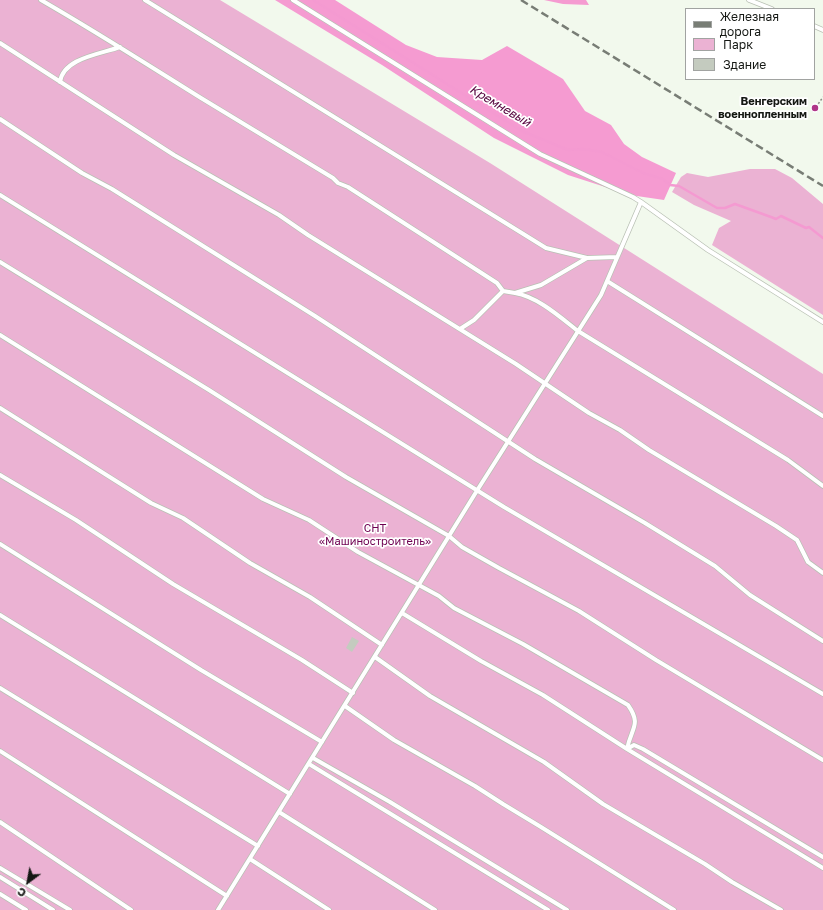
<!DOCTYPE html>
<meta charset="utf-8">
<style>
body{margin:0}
#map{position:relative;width:823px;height:910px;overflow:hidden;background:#f2f9ed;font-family:"Golos Text",sans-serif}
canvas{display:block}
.legend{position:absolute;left:685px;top:8px;width:130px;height:72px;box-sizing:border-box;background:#fff;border:1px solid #a1a3a1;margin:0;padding:5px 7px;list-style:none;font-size:12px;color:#151814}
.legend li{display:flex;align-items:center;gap:8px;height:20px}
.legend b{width:20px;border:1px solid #a1a3a1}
.north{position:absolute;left:8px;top:862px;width:40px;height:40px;-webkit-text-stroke:3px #fff;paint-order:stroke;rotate:212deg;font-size:11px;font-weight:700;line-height:16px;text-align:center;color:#151814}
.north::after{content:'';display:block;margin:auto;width:14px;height:18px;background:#151814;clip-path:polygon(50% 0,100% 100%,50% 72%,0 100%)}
</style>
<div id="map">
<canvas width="823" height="910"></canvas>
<ul class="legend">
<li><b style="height:5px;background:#787d75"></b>Железная дорога</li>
<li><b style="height:11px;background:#ebb2d3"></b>Парк</li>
<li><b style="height:11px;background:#c4cbbf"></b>Здание</li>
</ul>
<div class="north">С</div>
</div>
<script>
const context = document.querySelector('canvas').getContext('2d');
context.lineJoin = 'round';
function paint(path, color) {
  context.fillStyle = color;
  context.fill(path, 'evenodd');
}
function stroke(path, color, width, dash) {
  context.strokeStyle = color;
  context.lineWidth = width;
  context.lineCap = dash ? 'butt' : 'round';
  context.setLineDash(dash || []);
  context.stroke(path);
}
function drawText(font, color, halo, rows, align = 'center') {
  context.font = font + ' "Golos Text",sans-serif';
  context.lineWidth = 3.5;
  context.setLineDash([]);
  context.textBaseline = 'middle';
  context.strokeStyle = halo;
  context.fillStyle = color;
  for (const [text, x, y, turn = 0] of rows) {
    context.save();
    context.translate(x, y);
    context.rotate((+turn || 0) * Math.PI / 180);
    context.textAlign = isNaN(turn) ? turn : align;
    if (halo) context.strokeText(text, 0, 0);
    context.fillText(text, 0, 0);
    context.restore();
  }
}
paint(new Path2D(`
 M0,0H220L490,163L823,374V910H0Z
 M750,169H775L792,178L823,204V315L712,245L719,228L731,221L694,205L672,192L681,177L687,173L708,177Z`), '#ebb2d3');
paint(new Path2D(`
 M275,0H335L406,45L437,57L482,60L507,46L563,79L585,111L611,125L624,144L642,157L676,173L664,200L630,195L568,175L494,138L382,65Z
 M544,0H586L589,5L563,4Z`), '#f59bd1');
stroke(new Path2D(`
 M313,0L522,131L568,150L583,149L602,152L643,173L663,179L670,185L679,186L717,208H725L735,204L771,217L776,219L781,216L806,228L809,227L823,238`), '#f49ad1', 2.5);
paint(new Path2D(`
 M352,637L359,641L352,652L346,648Z`), '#c4cbbf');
const lane = new Path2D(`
 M41,0C95,31 148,65 201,98C245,125 289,151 333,178L338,183L348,187L497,283L503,291
 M145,0L546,248L587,258L617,257
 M749,0L772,9
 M814,26L823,30
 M0,43L174,155L279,215L308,235L516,364L589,413L620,430L649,450L776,526L797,540L808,562L823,573
 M60,82C63,58 101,54 120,47
 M0,119L82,173L112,189L315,316L535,459L645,523L715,566L750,595L823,641
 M0,195L504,507L823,694
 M641,202L708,250L823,322
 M0,262L209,390L346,477L449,536L462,547L499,568L579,611L656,660L823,760
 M607,281L823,416
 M515,293C538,297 560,317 578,331L788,460L823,486
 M460,329L474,320L503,291L515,293L541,285L587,258
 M0,335L263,499L309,520L358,552L439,596L454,608L523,644L628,705C642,725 631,728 627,749L823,868
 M0,408L151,503L183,518L250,563L310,597L382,645
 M0,475L76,520L173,584L302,660L353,693
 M0,544L201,670L322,742
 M402,613L481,661L543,695L627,749L634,745L643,749L823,857
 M0,615L290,794
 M375,657L430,696L544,762L603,804L705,864L732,882L781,910
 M0,688L258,846
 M345,706L394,740L475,786L503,804L541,827L674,910
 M0,751L227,896
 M313,758L390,802L567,910
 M309,764L548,910
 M279,812L435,910
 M0,822L131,910
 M250,859L329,910
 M0,868L70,910
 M0,877L53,910
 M0,894L26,910
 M218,910L478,489L601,295L641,202L633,197L540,154L293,0`);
stroke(lane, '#b9c0b4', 5.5);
stroke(new Path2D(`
 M816,107L823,97`), '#8d9289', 1.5, [2, 2]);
stroke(lane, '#fff', 4);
stroke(new Path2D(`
 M521,0L823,186`), '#787d75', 2.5, [8, 4]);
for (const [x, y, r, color] of [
 [815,108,4,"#af3588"]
]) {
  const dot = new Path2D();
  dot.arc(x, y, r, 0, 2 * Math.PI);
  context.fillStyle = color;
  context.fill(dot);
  stroke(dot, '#fff', 1.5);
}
drawText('bold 11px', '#151814', '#fff', [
 ["Венгерским",807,102],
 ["военнопленным",807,115]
], 'right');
drawText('11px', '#6e0051', '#fff', [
 ["СНТ",375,529],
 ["«Машиностроитель»",375,542]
]);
drawText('italic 12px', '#55033e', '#fff', [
 ["Кремневый",500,106,31]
]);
</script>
